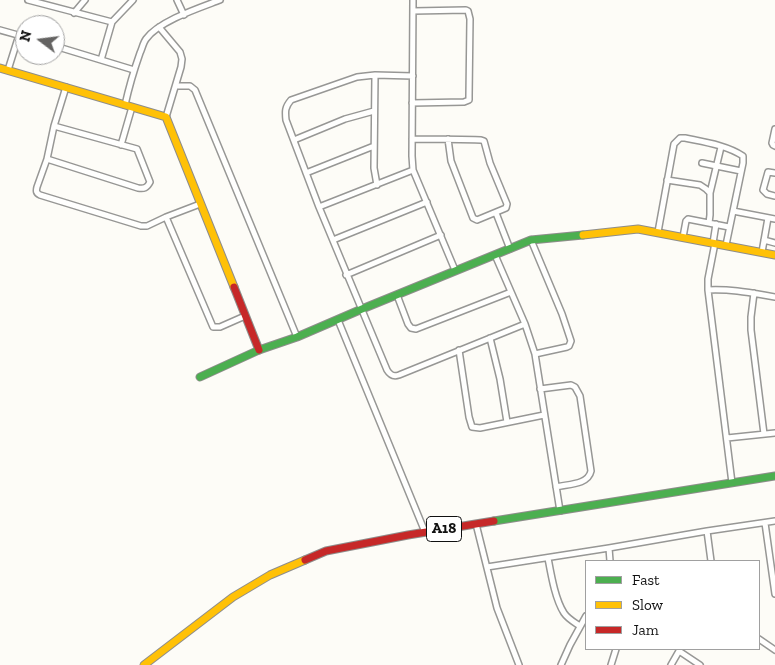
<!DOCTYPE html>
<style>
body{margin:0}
#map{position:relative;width:775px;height:665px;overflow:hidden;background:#fdfcf7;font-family:"Zilla Slab",serif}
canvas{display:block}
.legend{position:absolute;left:585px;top:560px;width:175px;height:90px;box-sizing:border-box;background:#fff;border:1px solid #a0a0a0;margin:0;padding:6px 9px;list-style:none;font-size:15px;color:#111}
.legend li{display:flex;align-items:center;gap:10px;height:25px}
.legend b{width:25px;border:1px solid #a0a0a0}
.north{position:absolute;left:15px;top:15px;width:50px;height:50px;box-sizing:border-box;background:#fff;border:1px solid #a0a0a0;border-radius:50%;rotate:285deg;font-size:14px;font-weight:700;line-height:20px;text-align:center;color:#111}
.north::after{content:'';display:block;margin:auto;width:18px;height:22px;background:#646362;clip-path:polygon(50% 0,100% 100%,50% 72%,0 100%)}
</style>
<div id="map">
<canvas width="775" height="665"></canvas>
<ul class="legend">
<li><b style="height:6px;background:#4caf50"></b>Fast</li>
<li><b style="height:6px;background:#ffc107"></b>Slow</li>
<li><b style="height:6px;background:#c62828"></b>Jam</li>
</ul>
<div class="north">N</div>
</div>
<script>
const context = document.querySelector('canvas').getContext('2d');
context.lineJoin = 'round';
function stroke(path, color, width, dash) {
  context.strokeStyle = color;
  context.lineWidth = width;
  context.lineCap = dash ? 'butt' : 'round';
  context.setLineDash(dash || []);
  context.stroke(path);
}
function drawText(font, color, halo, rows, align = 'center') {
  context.font = font + ' "Zilla Slab",serif';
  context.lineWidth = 5;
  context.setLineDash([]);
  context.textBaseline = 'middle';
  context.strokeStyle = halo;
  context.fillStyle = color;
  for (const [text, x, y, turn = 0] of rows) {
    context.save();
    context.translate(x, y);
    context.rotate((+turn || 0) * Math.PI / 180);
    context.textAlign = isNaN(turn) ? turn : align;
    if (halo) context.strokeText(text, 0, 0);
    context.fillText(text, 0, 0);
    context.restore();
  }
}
const street = new Path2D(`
 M28,0L112,22
 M177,0L184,15
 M413,0L412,156L413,170L455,270
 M74,13L85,0
 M159,27L180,52L182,59L181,67L166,117
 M0,30L25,37
 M55,46L134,70
 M101,60L112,22L133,0
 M8,70L19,35
 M375,75L374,168L377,185
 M413,76L375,75L357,77L291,100C285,107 285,111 286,120L319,207L387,370C390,375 393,377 399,375L525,324
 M176,86H190L195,90L297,337
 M66,87L54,126L47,159L37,187C36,191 36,193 40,195L141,226H147L166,217L200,204
 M412,103L464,102L469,100V96L470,19L468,11L466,10L413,11
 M125,105C129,87 134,70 140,53C142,49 143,43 146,39C159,21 199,8 220,0
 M775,129L772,143L773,145L775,146
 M412,139C435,139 458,139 481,140L484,141L490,163L507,204L506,208L477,220L473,218L451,161L448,139
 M294,140L345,119L374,111
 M121,145L132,107
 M47,159L138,188C144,189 147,188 150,182L137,149L54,126
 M702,163L741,171
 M306,173L374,146
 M775,173L768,172L763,190L767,194L775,196
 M667,180L700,185L706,189L710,193V215L709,223
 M710,193L721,147
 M319,207L413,170
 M733,211L775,219
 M496,213L510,249
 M166,217L213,327H220L245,316
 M658,232L674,144L680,138H685C704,142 726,145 743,156V163L726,245
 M683,237L686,221L688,219L729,227
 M333,240L427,202
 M531,240L562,314L571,341L569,346L567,347L535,354
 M764,240L775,243
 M713,243L716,224
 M715,243L708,279V290L732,483
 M762,252L768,218
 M495,255L525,324L535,354L560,511
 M346,275L441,235
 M708,290C733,289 751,293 775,297
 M754,293L751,317V330L764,434
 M397,295L408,324L411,328L416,329L511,292
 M338,320L425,532
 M490,338L500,379L507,422
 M459,350L469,417L472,427L480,428L544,415
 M540,389L571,385L575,387L580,396L591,471C588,485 568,484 556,487
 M727,438L775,433
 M765,523L775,594
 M476,524L497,608L519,665
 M707,531L711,561
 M609,548L610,561
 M548,558C551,574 555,599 564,613C568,619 574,622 580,626
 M487,567L609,548L707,531L775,521
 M759,639L775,650
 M561,665L570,645L586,616
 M611,665L616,649
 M671,665L679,651L700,665`);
const fast = new Path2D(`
 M200,377L259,350L297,337L362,309L531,240L583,235
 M494,521L775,476`);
const slow = new Path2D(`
 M0,68L166,117L234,287
 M583,235L638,229L775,255
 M144,665L233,597L270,575L305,560`);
const jam = new Path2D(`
 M234,287L259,350
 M305,560L326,551L408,535L494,521`);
stroke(street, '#979795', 8);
stroke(fast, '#8e8d8b', 9);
stroke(slow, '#8e8d8b', 9);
stroke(jam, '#8e8d8b', 9);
stroke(street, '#fffffe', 5);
stroke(fast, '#4caf50', 7);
stroke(slow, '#ffc107', 7);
stroke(jam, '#c62828', 7);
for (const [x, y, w] of [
 [444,529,35]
]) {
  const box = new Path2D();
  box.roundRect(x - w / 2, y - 12.5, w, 25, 4);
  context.fillStyle = '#fff';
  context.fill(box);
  stroke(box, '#111', 1);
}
drawText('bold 15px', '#111', null, [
 ["A18",444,529]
]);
</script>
